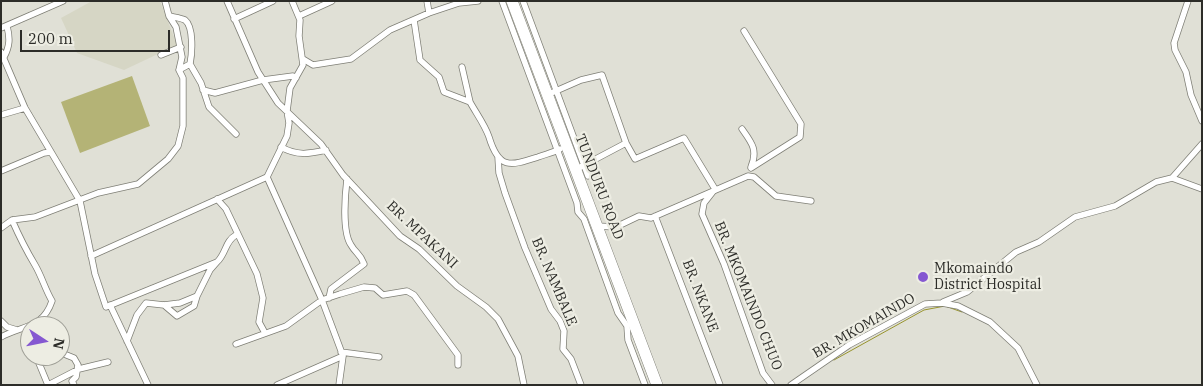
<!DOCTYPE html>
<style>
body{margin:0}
#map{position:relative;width:1203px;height:386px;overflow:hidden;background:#e0e0d6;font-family:"IBM Plex Serif",serif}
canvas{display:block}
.frame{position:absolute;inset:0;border:2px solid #2c2c28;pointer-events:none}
.north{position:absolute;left:20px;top:316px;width:50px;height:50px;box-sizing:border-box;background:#edede3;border:1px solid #a0a098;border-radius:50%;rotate:101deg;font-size:14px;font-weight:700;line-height:20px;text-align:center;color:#2c2c28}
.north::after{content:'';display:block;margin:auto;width:18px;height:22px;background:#8558d1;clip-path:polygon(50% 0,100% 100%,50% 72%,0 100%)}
.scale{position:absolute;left:20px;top:30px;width:150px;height:22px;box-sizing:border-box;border:2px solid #2c2c28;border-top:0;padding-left:6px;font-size:15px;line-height:18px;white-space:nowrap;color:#2c2c28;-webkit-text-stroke:4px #edede3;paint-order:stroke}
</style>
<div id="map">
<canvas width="1203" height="386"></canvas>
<div class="frame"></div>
<div class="north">N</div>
<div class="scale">200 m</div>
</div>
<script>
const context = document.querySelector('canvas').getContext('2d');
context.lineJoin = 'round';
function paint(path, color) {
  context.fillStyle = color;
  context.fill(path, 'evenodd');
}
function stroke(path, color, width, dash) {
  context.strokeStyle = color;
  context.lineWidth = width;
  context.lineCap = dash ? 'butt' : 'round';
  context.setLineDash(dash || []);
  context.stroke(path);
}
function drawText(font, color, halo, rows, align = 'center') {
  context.font = font + ' "IBM Plex Serif",serif';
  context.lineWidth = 4.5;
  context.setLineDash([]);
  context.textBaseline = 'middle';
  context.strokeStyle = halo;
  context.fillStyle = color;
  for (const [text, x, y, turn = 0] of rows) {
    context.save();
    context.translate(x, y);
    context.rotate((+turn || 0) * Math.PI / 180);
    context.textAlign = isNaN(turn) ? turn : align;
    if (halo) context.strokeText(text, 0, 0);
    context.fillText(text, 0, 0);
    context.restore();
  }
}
paint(new Path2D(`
 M92,1H160L177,45L124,70L77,53L61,18Z`), '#d6d6c5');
paint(new Path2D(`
 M132,76L150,126L80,153L61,102Z`), '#b4b376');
stroke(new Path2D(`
 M834,360L924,310L945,306L962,312`), '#98942e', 1);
const street = new Path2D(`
 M227,1L258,72L278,103L321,144L343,175L400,236L419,249L457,286L486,307L498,319L518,356L524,385
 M427,1L429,13
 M502,1L577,203L578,212L584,219L618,313L627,326L628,340L645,385
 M523,1L588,176
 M1188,1L1174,43L1175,50L1186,72L1191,95L1202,121
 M169,16C173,17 181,18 185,20C194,27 192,54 190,64L179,70
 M299,16L332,1
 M234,19L273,1
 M414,20L420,60L439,77L444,92L470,102C476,113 485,125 489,137C499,170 510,166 538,157C546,154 552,153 560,149
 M1,28L63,1
 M744,31L801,124L800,137L751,168
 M1,52L25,108L80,201L95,274L106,307L217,262C226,254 225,241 236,235
 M161,55L181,47
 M4,57C10,46 10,38 7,26
 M303,59L313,65L351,59L390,30L429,13L459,3L478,1
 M190,64L201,83L209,107L236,134
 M462,67L470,102
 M203,90L215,93L263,80L293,76L296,78
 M549,94L581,80L602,75L626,143
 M1,115L25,108
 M742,129C752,143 758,150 751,167
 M281,147C297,156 309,154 326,150
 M498,157L499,173L505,193L525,248L551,309L560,321L564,331L563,349L571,359L581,385
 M575,170L626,143L635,159L684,138L715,189L704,203L702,214L724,264L763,373L772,385
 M1,171L44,153L51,152
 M267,177L322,300L343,356L339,385
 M1172,178L1202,144
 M217,199L226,209L257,274L263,298L259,322L265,333
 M655,216L720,385
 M596,226L616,227L639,216L651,218L748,176L754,177L776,196L811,201
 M1,228L12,220L35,217L98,193L138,184L168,159L178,146L183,126V78L179,70L182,57L176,27L169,16L165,1
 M91,256L267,177L287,136L289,123L287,111L290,88L303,65L299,36L300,20L292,1
 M329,298L331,289L364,264C360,253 356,254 351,245C342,232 345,195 347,179
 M943,302L967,292L1016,252L1039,242L1075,217L1115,206L1156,182L1172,178L1202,189
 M110,305L148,385
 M164,305L177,316L194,306L197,296
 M1,321L7,327L17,330
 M26,327L30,339
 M1,337C24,325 43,328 52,301C45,289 42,277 35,265C26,250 19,236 12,220
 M127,341L137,315L146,303L164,305L180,303L197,296L210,270L217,262
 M236,344L286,326L322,300L340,294L364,287L375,288L383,295L407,291L414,295L458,355V365
 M341,352L379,357
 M64,354L74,358L78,365L76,377L72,381L74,385
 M36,356L48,385
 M48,385L79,369L108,362
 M277,385L343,356
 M791,385L849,345L925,304L942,303L958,306L990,322L1018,348L1037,385`);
const highway = new Path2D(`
 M512,1L657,385`);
stroke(street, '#7f7f76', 7);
stroke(highway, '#7f7f76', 12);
stroke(street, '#fff', 5.5);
stroke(highway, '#fff', 11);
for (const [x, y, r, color] of [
 [923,277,6,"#8558d1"]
]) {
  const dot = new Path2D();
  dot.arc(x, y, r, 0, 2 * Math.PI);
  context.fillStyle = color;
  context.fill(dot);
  stroke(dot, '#edede3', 2);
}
drawText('14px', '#2c2c28', '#edede3', [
 ["TUNDURU ROAD",599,187,69],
 ["BR. MPAKANI",422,235,43],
 ["BR. NAMBALE",554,282,67],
 ["BR. NKANE",700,296,69],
 ["BR. MKOMAINDO CHUO",748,296,68],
 ["BR. MKOMAINDO",864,326,-30]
]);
drawText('14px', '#2c2c28', '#edede3', [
 ["Mkomaindo",934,269],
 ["District Hospital",934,285]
], 'left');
</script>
